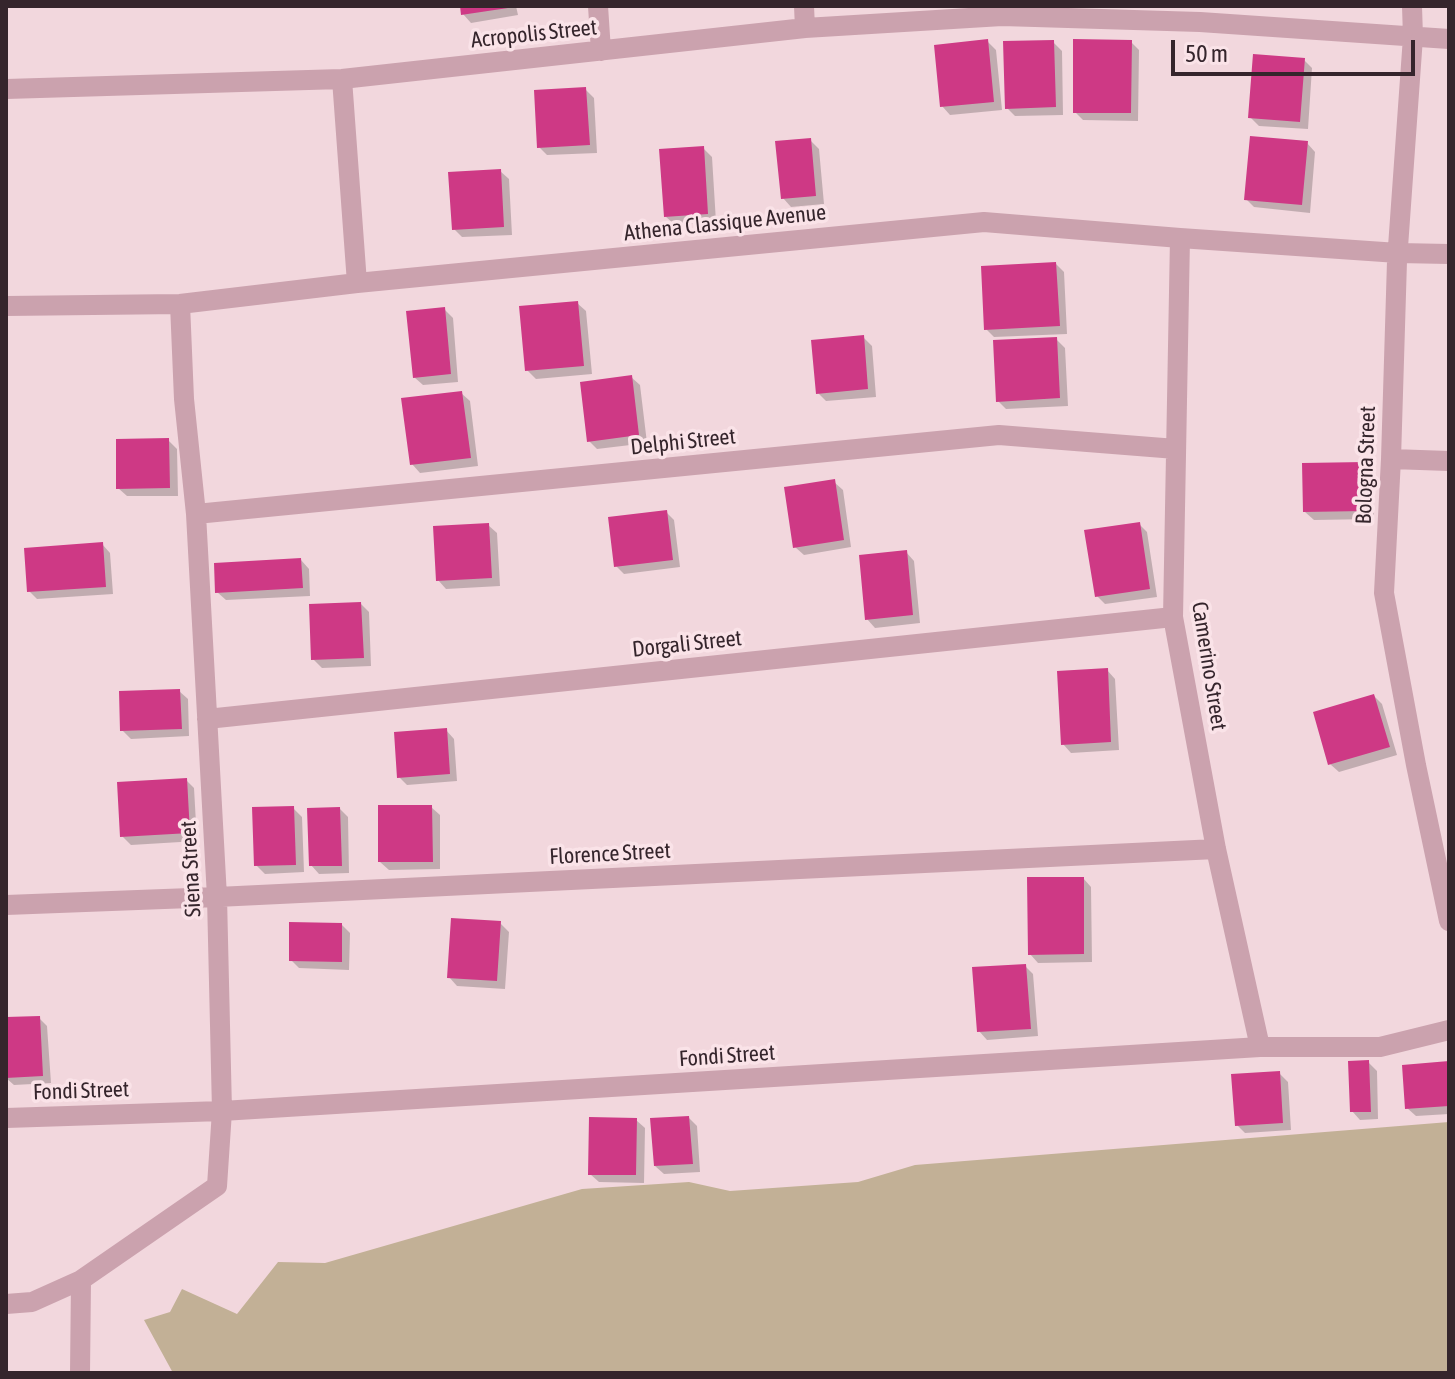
<!DOCTYPE html>
<style>
body{margin:0}
#map{position:relative;width:1455px;height:1379px;overflow:hidden;background:#f2d7dd;font-family:"Asap Condensed",sans-serif}
canvas{display:block}
.frame{position:absolute;inset:0;border:8px solid #35252c;pointer-events:none}
.scale{position:absolute;left:1171px;top:40px;width:244px;height:36px;box-sizing:border-box;border:4px solid #35252c;border-top:0;padding-left:10px;font-size:24px;line-height:28px;white-space:nowrap;color:#35252c;-webkit-text-stroke:6px #fae3e8;paint-order:stroke}
</style>
<div id="map">
<canvas width="1455" height="1379"></canvas>
<div class="frame"></div>
<div class="scale">50 m</div>
</div>
<script>
const context = document.querySelector('canvas').getContext('2d');
context.lineJoin = 'round';
function paint(path, color) {
  context.fillStyle = color;
  context.fill(path, 'evenodd');
}
function stroke(path, color, width, dash) {
  context.strokeStyle = color;
  context.lineWidth = width;
  context.lineCap = dash ? 'butt' : 'round';
  context.setLineDash(dash || []);
  context.stroke(path);
}
function drawText(font, color, halo, rows, align = 'center') {
  context.font = font + ' "Asap Condensed",sans-serif';
  context.lineWidth = 7;
  context.setLineDash([]);
  context.textBaseline = 'middle';
  context.strokeStyle = halo;
  context.fillStyle = color;
  for (const [text, x, y, turn = 0] of rows) {
    context.save();
    context.translate(x, y);
    context.rotate((+turn || 0) * Math.PI / 180);
    context.textAlign = isNaN(turn) ? turn : align;
    if (halo) context.strokeText(text, 0, 0);
    context.fillText(text, 0, 0);
    context.restore();
  }
}
paint(new Path2D(`
 M1449,1122V1372L1446,1373H173L144,1320L170,1312L182,1289L237,1314L278,1262L325,1263L582,1189L689,1182L730,1191L858,1182L915,1165Z`), '#c2b096');
paint(new Path2D(`
 M462,6H516L518,15L471,23L463,14Z
 M987,41L996,50L1002,110L950,115L942,106Z
 M1053,42L1062,51L1063,115L1015,116L1007,108Z
 M1131,42L1139,50L1138,121L1083,120L1075,112Z
 M1304,60L1312,68L1308,129L1259,126L1250,117Z
 M585,89L594,98L597,153L547,155L539,147Z
 M810,140L819,149L824,204L791,207L783,198Z
 M1307,143L1315,152L1310,213L1254,207L1246,199Z
 M703,148L712,157L716,222L674,224L665,216Z
 M500,171L509,179L512,235L462,237L454,229Z
 M1056,264L1064,272L1067,334L994,337L986,329Z
 M577,303L586,311L592,374L536,379L527,370Z
 M445,310L453,318L458,382L423,385L414,377Z
 M863,337L872,346L876,397L826,401L818,393Z
 M1056,339L1065,348L1068,406L1006,409L998,401Z
 M631,377L640,385L647,443L597,449L589,441Z
 M461,393L470,401L478,466L420,473L412,464Z
 M168,440L177,449L178,496H127L118,488Z
 M1365,464L1373,473L1374,519L1314,520L1305,512Z
 M834,482L843,490L851,547L804,555L795,547Z
 M666,512L674,520L680,567L624,574L616,566Z
 M1139,524L1147,532L1157,597L1105,604L1097,596Z
 M488,525L497,533L500,586L446,589L438,580Z
 M102,544L110,553L113,594L37,599L29,591Z
 M906,552L914,561L920,623L875,628L867,619Z
 M301,560L309,569L310,596L226,600L217,592Z
 M361,604L369,612L371,666L322,668L313,659Z
 M1107,670L1115,679L1119,750L1071,753L1063,744Z
 M179,691L188,699L189,736L131,739L122,730Z
 M1374,696L1382,704L1397,755L1339,772L1330,764Z
 M446,730L454,739L457,781L407,785L399,777Z
 M186,780L194,788L197,841L131,845L122,836Z
 M431,807L440,815V869L389,870L380,862Z
 M293,808L302,817L304,872L265,874L256,865Z
 M340,809L348,817L349,873L319,874L311,865Z
 M1083,878L1091,887L1092,962L1038,963L1030,954Z
 M500,923L509,932L505,989L457,986L449,977Z
 M342,925L350,933L349,970L299,968L291,960Z
 M1025,966L1033,974L1038,1036L987,1040L979,1031Z
 M39,1018L47,1026L51,1083L14,1085L6,1078V1019Z
 M1368,1062L1377,1071L1378,1119L1360,1120L1352,1111Z
 M1449,1063V1114L1416,1116L1407,1108Z
 M1279,1073L1288,1082L1291,1130L1245,1133L1237,1125Z
 M689,1118L697,1126L700,1172L664,1174L655,1166Z
 M636,1120L645,1128L644,1183L599,1182L590,1174Z`), '#0003');
paint(new Path2D(`
 M460,6H508V8L461,15Z
 M988,39L994,102L940,107L934,45Z
 M1073,39L1132,40L1131,113H1073Z
 M1054,40L1056,107L1005,109L1003,41Z
 M1253,54L1305,58L1300,122L1248,118Z
 M586,87L590,145L537,148L534,90Z
 M1250,136L1308,141L1302,205L1244,200Z
 M811,138L816,196L781,199L775,141Z
 M704,146L708,214L664,217L659,149Z
 M501,169L504,227L452,230L448,172Z
 M1056,262L1060,326L984,330L981,266Z
 M578,301L584,366L525,371L519,306Z
 M445,307L451,374L413,378L406,311Z
 M864,335L868,389L816,394L811,340Z
 M1057,337L1060,398L996,402L993,340Z
 M632,375L639,435L587,442L580,382Z
 M462,391L471,458L410,465L401,398Z
 M169,438L170,488L116,489V439Z
 M1365,462L1366,511L1303,512L1302,463Z
 M835,479L844,540L793,548L784,487Z
 M667,510L673,560L614,567L608,517Z
 M1140,522L1150,589L1095,597L1084,530Z
 M489,523L492,578L436,581L433,526Z
 M103,542L106,587L27,592L24,548Z
 M907,550L913,615L865,620L859,555Z
 M301,558L303,588L215,593L214,563Z
 M361,602L364,658L311,660L309,604Z
 M1108,668L1111,742L1061,745L1057,671Z
 M180,689L182,729L120,731L119,691Z
 M1374,694L1390,747L1328,765L1313,712Z
 M447,728L450,774L397,778L394,732Z
 M187,778L190,833L120,837L117,782Z
 M378,805H432L433,862H378Z
 M294,806L296,865L254,866L252,807Z
 M340,807L342,866H309L307,808Z
 M1027,877H1084V954L1028,955Z
 M451,918L501,921L497,981L447,978Z
 M289,922L342,923V962L289,961Z
 M1026,964L1031,1029L977,1032L972,967Z
 M40,1016L43,1076L6,1078V1017Z
 M1369,1060L1371,1112H1350L1348,1061Z
 M1449,1061V1106L1405,1109L1402,1065Z
 M1280,1071L1283,1123L1235,1126L1231,1074Z
 M689,1116L693,1164L654,1166L650,1118Z
 M589,1117L637,1118L636,1175H588Z`), '#ce3985');
stroke(new Path2D(`
 M598,6L601,51
 M804,6L805,28
 M1412,6L1413,37L1397,261L1391,459L1384,593L1416,765L1449,921
 M342,79L357,283
 M6,89L342,79L805,28L1002,16L1200,22L1449,39
 M1180,238L1173,617L1216,849L1260,1047
 M6,306L180,304L357,283L984,222L1180,238L1398,253L1449,254
 M1391,459L1449,461
 M196,514L999,435L1176,449
 M207,719L1173,617
 M6,905L217,897L1216,849
 M6,1118L222,1111L1260,1047H1380L1449,1030
 M6,1304L32,1302L81,1280L217,1186L222,1111L217,897L196,514L184,399L180,304
 M80,1373L81,1280`), '#cba2ae', 20);
drawText('22px', '#35252c', '#fae3e8', [
 ["Acropolis Street",534,34,-6],
 ["Athena Classique Avenue",725,223,-6],
 ["Delphi Street",683,442,-6],
 ["Bologna Street",1366,465,-88],
 ["Dorgali Street",687,644,-6],
 ["Camerino Street",1209,666,81],
 ["Florence Street",610,854,-3],
 ["Siena Street",191,869,-93],
 ["Fondi Street",727,1056,-4],
 ["Fondi Street",81,1091,-2]
]);
</script>
